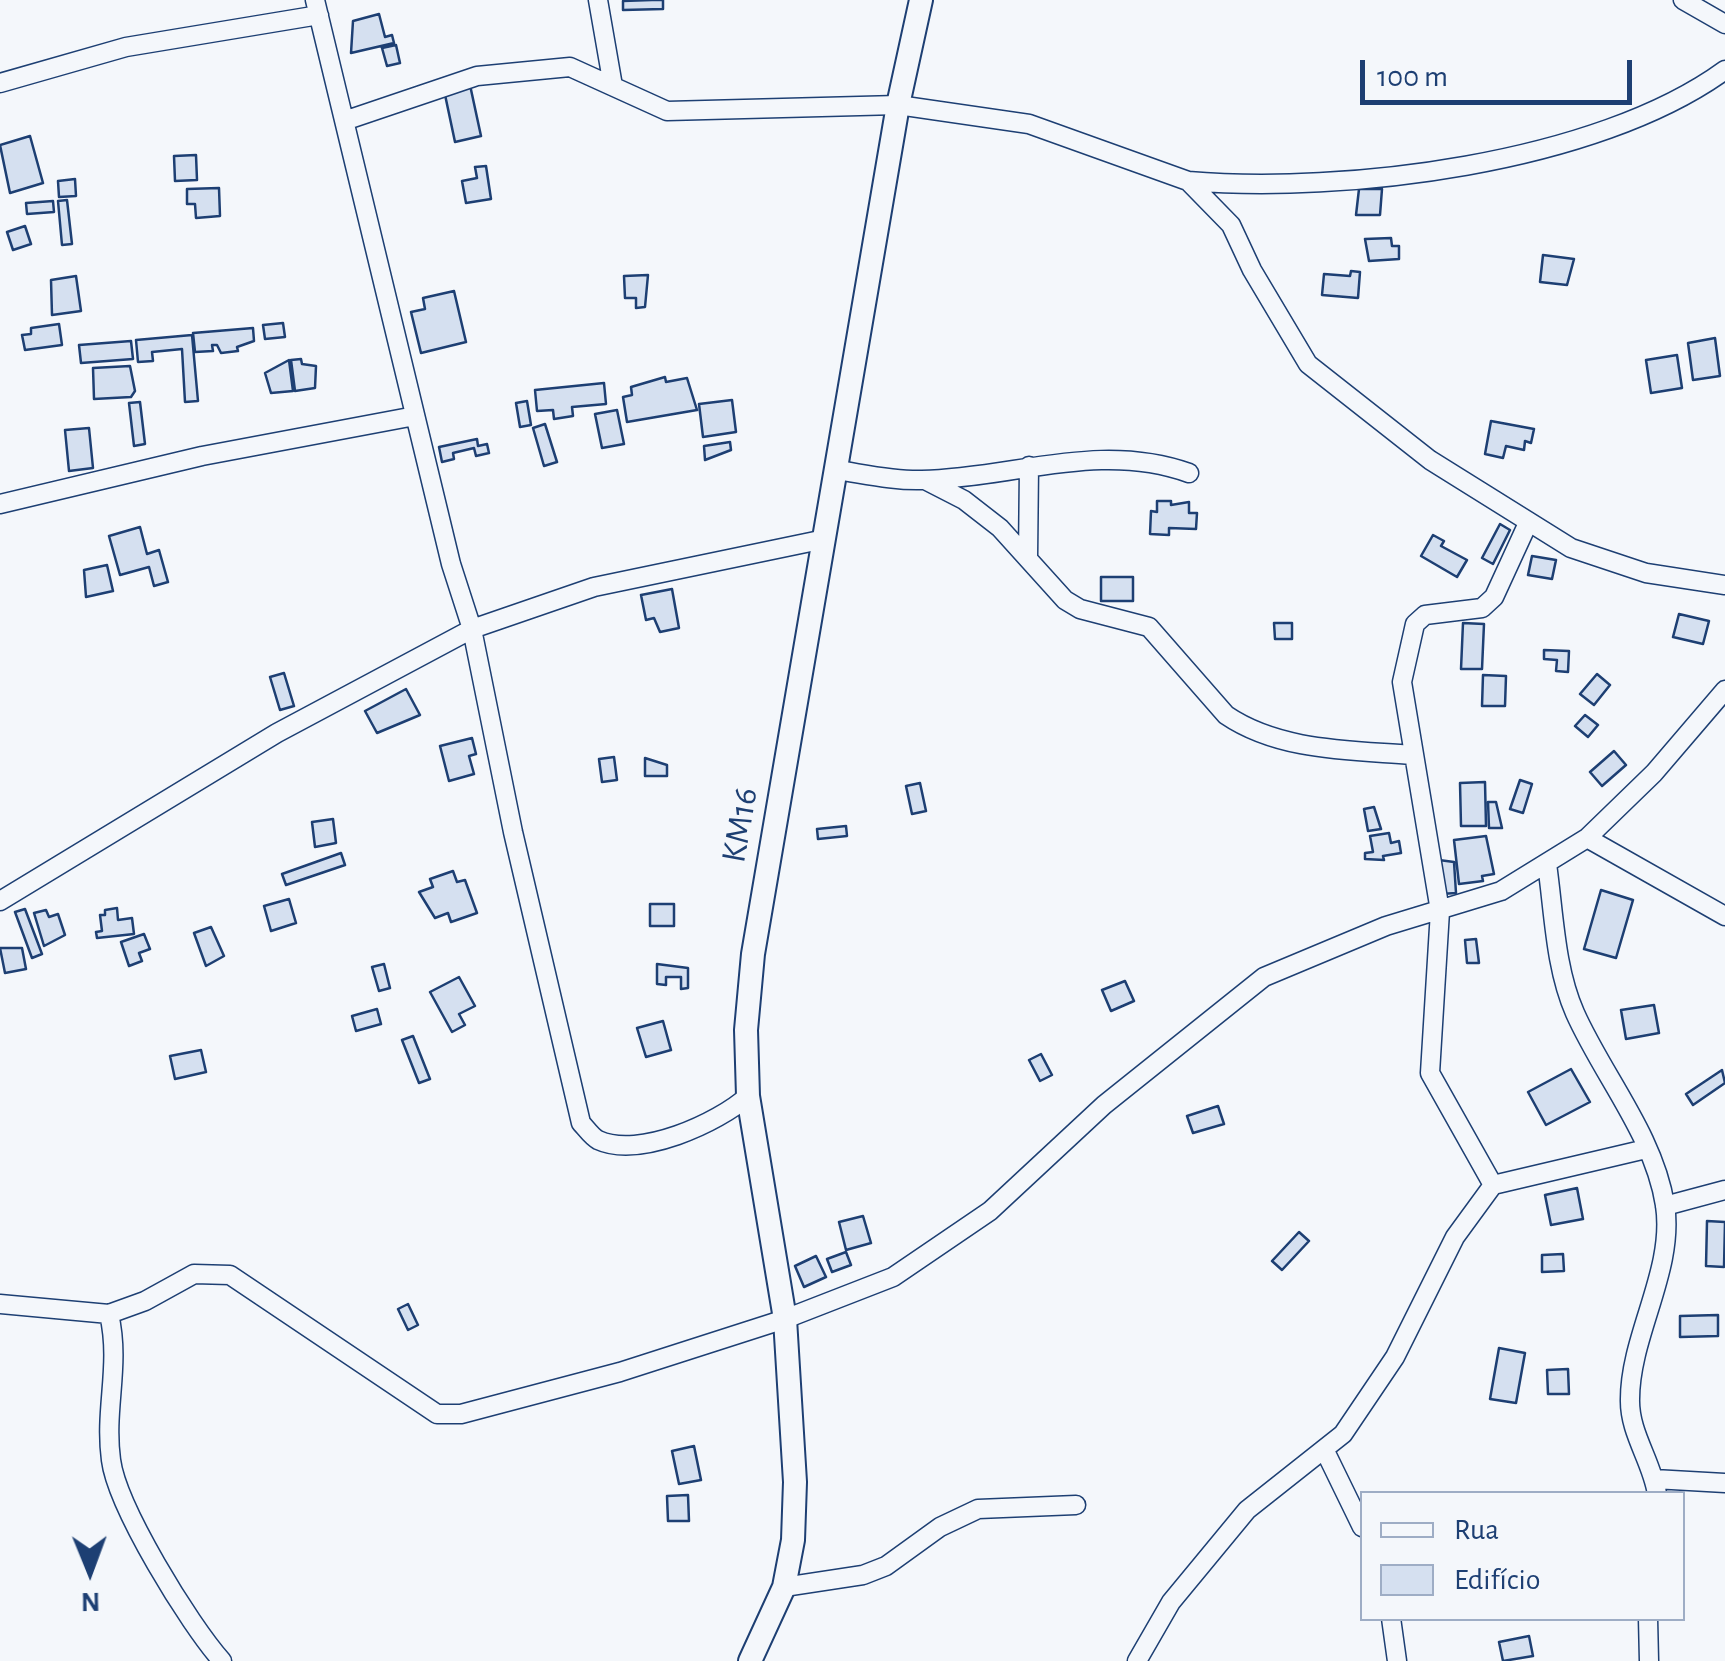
<!DOCTYPE html>
<meta charset="utf-8">
<style>
body{margin:0}
#map{position:relative;width:1725px;height:1661px;overflow:hidden;background:#f4f7fb;font-family:"Alegreya Sans",sans-serif}
canvas{display:block}
.legend{position:absolute;left:1360px;top:1491px;width:325px;height:130px;box-sizing:border-box;background:#f4f7fb;border:2px solid #9eadc5;margin:0;padding:12px 18px;list-style:none;font-size:30px;color:#1d3f73}
.legend li{display:flex;align-items:center;gap:20px;height:50px}
.legend b{width:50px;border:2px solid #9eadc5}
.north{position:absolute;left:40px;top:1521px;width:100px;height:100px;-webkit-text-stroke:8px #f4f7fb;paint-order:stroke;rotate:179deg;font-size:28px;font-weight:700;line-height:40px;text-align:center;color:#1d3f73}
.north::after{content:'';display:block;margin:auto;width:35px;height:45px;background:#1d3f73;clip-path:polygon(50% 0,100% 100%,50% 72%,0 100%)}
.scale{position:absolute;left:1360px;top:60px;width:272px;height:45px;box-sizing:border-box;border:5px solid #1d3f73;border-top:0;padding-left:12px;font-size:30px;line-height:35px;white-space:nowrap;color:#1d3f73;-webkit-text-stroke:8px #f4f7fb;paint-order:stroke}
</style>
<div id="map">
<canvas width="1725" height="1661"></canvas>
<ul class="legend">
<li><b style="height:12px;background:#f4f7fb"></b>Rua</li>
<li><b style="height:28px;background:#d5e0f0"></b>Edifício</li>
</ul>
<div class="north">N</div>
<div class="scale">100 m</div>
</div>
<script>
const context = document.querySelector('canvas').getContext('2d');
context.lineJoin = 'round';
function paint(path, color) {
  context.fillStyle = color;
  context.fill(path, 'evenodd');
}
function stroke(path, color, width, dash) {
  context.strokeStyle = color;
  context.lineWidth = width;
  context.lineCap = dash ? 'butt' : 'round';
  context.setLineDash(dash || []);
  context.stroke(path);
}
function drawText(font, color, halo, rows, align = 'center') {
  context.font = font + ' "Alegreya Sans",sans-serif';
  context.lineWidth = 8;
  context.setLineDash([]);
  context.textBaseline = 'middle';
  context.strokeStyle = halo;
  context.fillStyle = color;
  for (const [text, x, y, turn = 0] of rows) {
    context.save();
    context.translate(x, y);
    context.rotate((+turn || 0) * Math.PI / 180);
    context.textAlign = isNaN(turn) ? turn : align;
    if (halo) context.strokeText(text, 0, 0);
    context.fillText(text, 0, 0);
    context.restore();
  }
}
const building = new Path2D(`
 M652,0H663V9L623,10V1Z
 M379,14L385,37L392,35L394,43L351,53L353,21Z
 M396,45L400,63L387,66L382,48Z
 M470,85L481,136L455,142L444,90Z
 M30,136L43,183L10,193L0,145Z
 M196,155L197,180L175,181L174,156Z
 M486,166L491,199L466,203L462,181L477,178L475,167Z
 M75,179L76,196L59,197L58,181Z
 M219,188L220,216L196,218L195,204H187V189Z
 M1359,189H1382L1380,215H1356Z
 M67,200L72,244L62,245L58,201Z
 M53,201L54,212L27,214L26,203Z
 M25,226L31,244L13,250L7,232Z
 M1391,238L1392,246H1399V259L1369,261L1365,239Z
 M1543,255L1574,259L1567,285L1540,282Z
 M1351,271L1360,272L1358,298L1322,295L1324,274L1350,276Z
 M648,275L645,307L636,308V298H625L624,276Z
 M76,276L81,311L52,315L51,280Z
 M454,291L466,342L421,353L411,312L425,309L423,298Z
 M283,323L285,337L265,339L263,325Z
 M59,324L62,345L25,350L22,335L31,334V328Z
 M253,328L254,341L237,347L238,351L221,353L217,345H212L213,351L195,352L193,333Z
 M192,335L198,401L185,402L182,349L152,352L153,361L138,362L136,340Z
 M1715,338L1720,376L1693,380L1688,343Z
 M131,341L133,359L81,363L79,345Z
 M1677,355L1682,388L1651,393L1646,360Z
 M301,359L302,364L316,366L315,388L295,391L291,360Z
 M289,360L293,391L271,393L265,373Z
 M130,366L135,391L131,397L94,399L93,368Z
 M665,377L666,382L687,378L697,410L627,422L623,397L632,395L631,387Z
 M604,383L606,404L572,407L573,416L554,419L553,410L537,411L535,390Z
 M732,400L736,432L703,437L699,404Z
 M527,401L531,425L520,427L516,403Z
 M140,402L145,444L134,446L129,403Z
 M617,410L624,444L602,448L595,414Z
 M1491,421L1534,429L1531,443L1525,441L1524,450L1506,446L1503,458L1485,454Z
 M545,424L557,462L544,466L533,428Z
 M89,428L93,468L69,471L65,430Z
 M477,439L478,446L487,444L489,453L476,456L474,448L453,453L454,459L442,462L439,447Z
 M730,442L731,450L705,460L704,446Z
 M1157,501H1171V505L1189,502V513H1197L1196,529L1169,528V535L1150,534L1151,511L1157,512Z
 M1500,524L1510,530L1493,564L1482,558Z
 M140,527L147,554L159,550L168,582L154,586L149,567L120,575L109,536Z
 M1433,535L1444,541L1441,546L1467,560L1457,577L1421,556Z
 M1532,556L1556,560L1552,579L1528,575Z
 M107,565L113,591L86,597L84,570Z
 M1101,577H1133V601H1101Z
 M672,589L679,628L660,632L654,618L646,620L641,595Z
 M1679,614L1709,621L1703,644L1673,637Z
 M1274,623H1292V639H1275Z
 M1463,623L1484,624L1482,669H1461Z
 M1544,650L1569,651L1568,672L1556,671L1557,660L1544,659Z
 M284,673L294,706L280,710L270,677Z
 M1597,674L1610,685L1594,705L1580,694Z
 M1483,675L1506,676L1505,706H1482Z
 M406,689L420,715L377,733L365,711Z
 M1585,715L1598,725L1588,737L1575,726Z
 M472,738L476,754L469,756L474,774L449,781L440,746Z
 M1614,751L1626,765L1602,786L1590,772Z
 M614,757L617,780L602,782L599,759Z
 M645,758L667,765V776H645Z
 M1520,780L1532,784L1523,813L1510,809Z
 M1485,782L1486,826H1461L1460,783Z
 M920,783L926,811L912,814L906,786Z
 M1488,802H1496L1502,828H1489Z
 M1374,807L1381,829L1368,831L1364,809Z
 M333,819L336,843L315,847L312,822Z
 M846,826L847,836L818,839L817,829Z
 M1389,833L1391,843L1399,841L1401,853L1383,856L1384,860L1365,859V853L1373,852L1370,836Z
 M1486,836L1494,874L1482,876L1483,881L1459,884L1454,840Z
 M341,853L345,865L286,885L282,874Z
 M1439,860L1454,862L1456,893L1441,894Z
 M453,871L457,882L465,880L477,913L451,922L448,913L435,918L419,892L433,887L430,879Z
 M1601,890L1633,900L1616,958L1584,949Z
 M289,899L296,923L271,931L264,906Z
 M650,904H674V926H650Z
 M117,908L118,920L132,918L134,934L97,938L96,932L102,931L100,915H105V910Z
 M25,909L42,954L32,958L15,912Z
 M46,910L49,917L58,914L65,935L44,946L34,913Z
 M211,927L224,956L206,966L194,933Z
 M144,934L150,949L139,953L142,961L129,966L121,942Z
 M1476,939L1479,963H1467L1465,940Z
 M0,948H22L26,969L5,973Z
 M384,964L390,988L379,991L372,967Z
 M657,964L688,968V988L681,989V977H666V985L657,984Z
 M459,977L475,1006L459,1014L465,1025L452,1032L430,992Z
 M1125,981L1134,1001L1111,1011L1102,990Z
 M1654,1005L1659,1033L1626,1039L1621,1010Z
 M377,1009L381,1024L356,1031L352,1016Z
 M663,1021L671,1050L646,1057L637,1028Z
 M413,1036L430,1079L419,1083L402,1040Z
 M201,1050L206,1072L175,1079L170,1056Z
 M1041,1054L1052,1075L1040,1081L1029,1060Z
 M1571,1069L1590,1102L1546,1125L1528,1092Z
 M1722,1070L1725,1083L1693,1105L1686,1094Z
 M1218,1106L1224,1124L1193,1133L1187,1116Z
 M1577,1188L1583,1219L1551,1225L1545,1195Z
 M863,1216L871,1243L846,1250L839,1222Z
 M1707,1221L1725,1222L1724,1267L1706,1266Z
 M1299,1232L1309,1241L1282,1270L1272,1261Z
 M846,1252L851,1265L832,1272L827,1259Z
 M1563,1254L1564,1271L1542,1272V1255Z
 M816,1256L826,1277L804,1287L795,1266Z
 M408,1304L418,1325L408,1330L398,1309Z
 M1718,1315V1336L1680,1337V1316Z
 M1499,1348L1525,1353L1516,1403L1490,1399Z
 M1568,1369L1569,1394H1548L1547,1370Z
 M694,1446L701,1480L679,1484L672,1451Z
 M688,1495L689,1521H668L667,1496Z
 M1529,1636L1533,1656L1503,1661L1499,1642Z`);
paint(building, '#d5e0f0');
stroke(building, '#1d3f73', 2.5);
const street = new Path2D(`
 M315,0L451,564L472,629L513,832L581,1123C585,1127 592,1137 598,1140C639,1159 718,1123 748,1096
 M598,0L613,86
 M1683,0L1725,24
 M0,83L126,47L319,15
 M347,120L477,76L570,67L667,111L898,105L1029,124L1188,181L1231,225L1252,270L1308,364L1430,460L1571,548L1646,573L1725,585
 M1188,181C1344,194 1596,164 1725,70
 M837,470C864,474 894,481 922,480C1014,478 1099,441 1189,473
 M925,480L964,500L1000,528L1065,600L1080,609L1149,627L1226,715C1279,751 1349,750 1411,755
 M0,504L202,456L415,416
 M1028,558L1029,466
 M1587,838L1725,916
 M1547,864C1554,913 1555,968 1575,1013C1603,1076 1654,1135 1665,1205C1675,1270 1630,1335 1630,1399C1629,1433 1652,1461 1657,1494
 M0,901L277,733L472,629L594,587L825,539
 M1493,1185L1430,1073L1440,911L1402,682L1415,624L1425,615L1482,608L1494,597L1528,523
 M1665,1206L1725,1190
 M0,1304L109,1314L145,1301L194,1274L230,1275L437,1414H461L620,1372L785,1319L893,1277L990,1211L1104,1105L1264,977L1386,926L1501,891L1587,838L1654,773L1725,690
 M109,1314C121,1366 104,1408 111,1460C117,1507 189,1624 222,1661
 M1325,1451L1362,1527
 M1654,1479L1725,1483
 M784,1587L863,1575L886,1566L940,1527L978,1509L1076,1505
 M1391,1618L1397,1661
 M1648,1618L1649,1661
 M1137,1661L1171,1602L1247,1510L1343,1434L1395,1357L1455,1237L1493,1185L1646,1149`);
const secondary = new Path2D(`
 M750,1661L784,1587L793,1540L795,1482L785,1319L748,1096L746,1030L753,954L898,105L921,0`);
stroke(street, '#1d3f73', 21);
stroke(secondary, '#1d3f73', 26);
stroke(street, '#f4f7fb', 18);
stroke(secondary, '#f4f7fb', 22);
drawText('35px', '#1d3f73', '#f4f7fb', [
 ["KM16",740,825,-80]
]);
</script>
